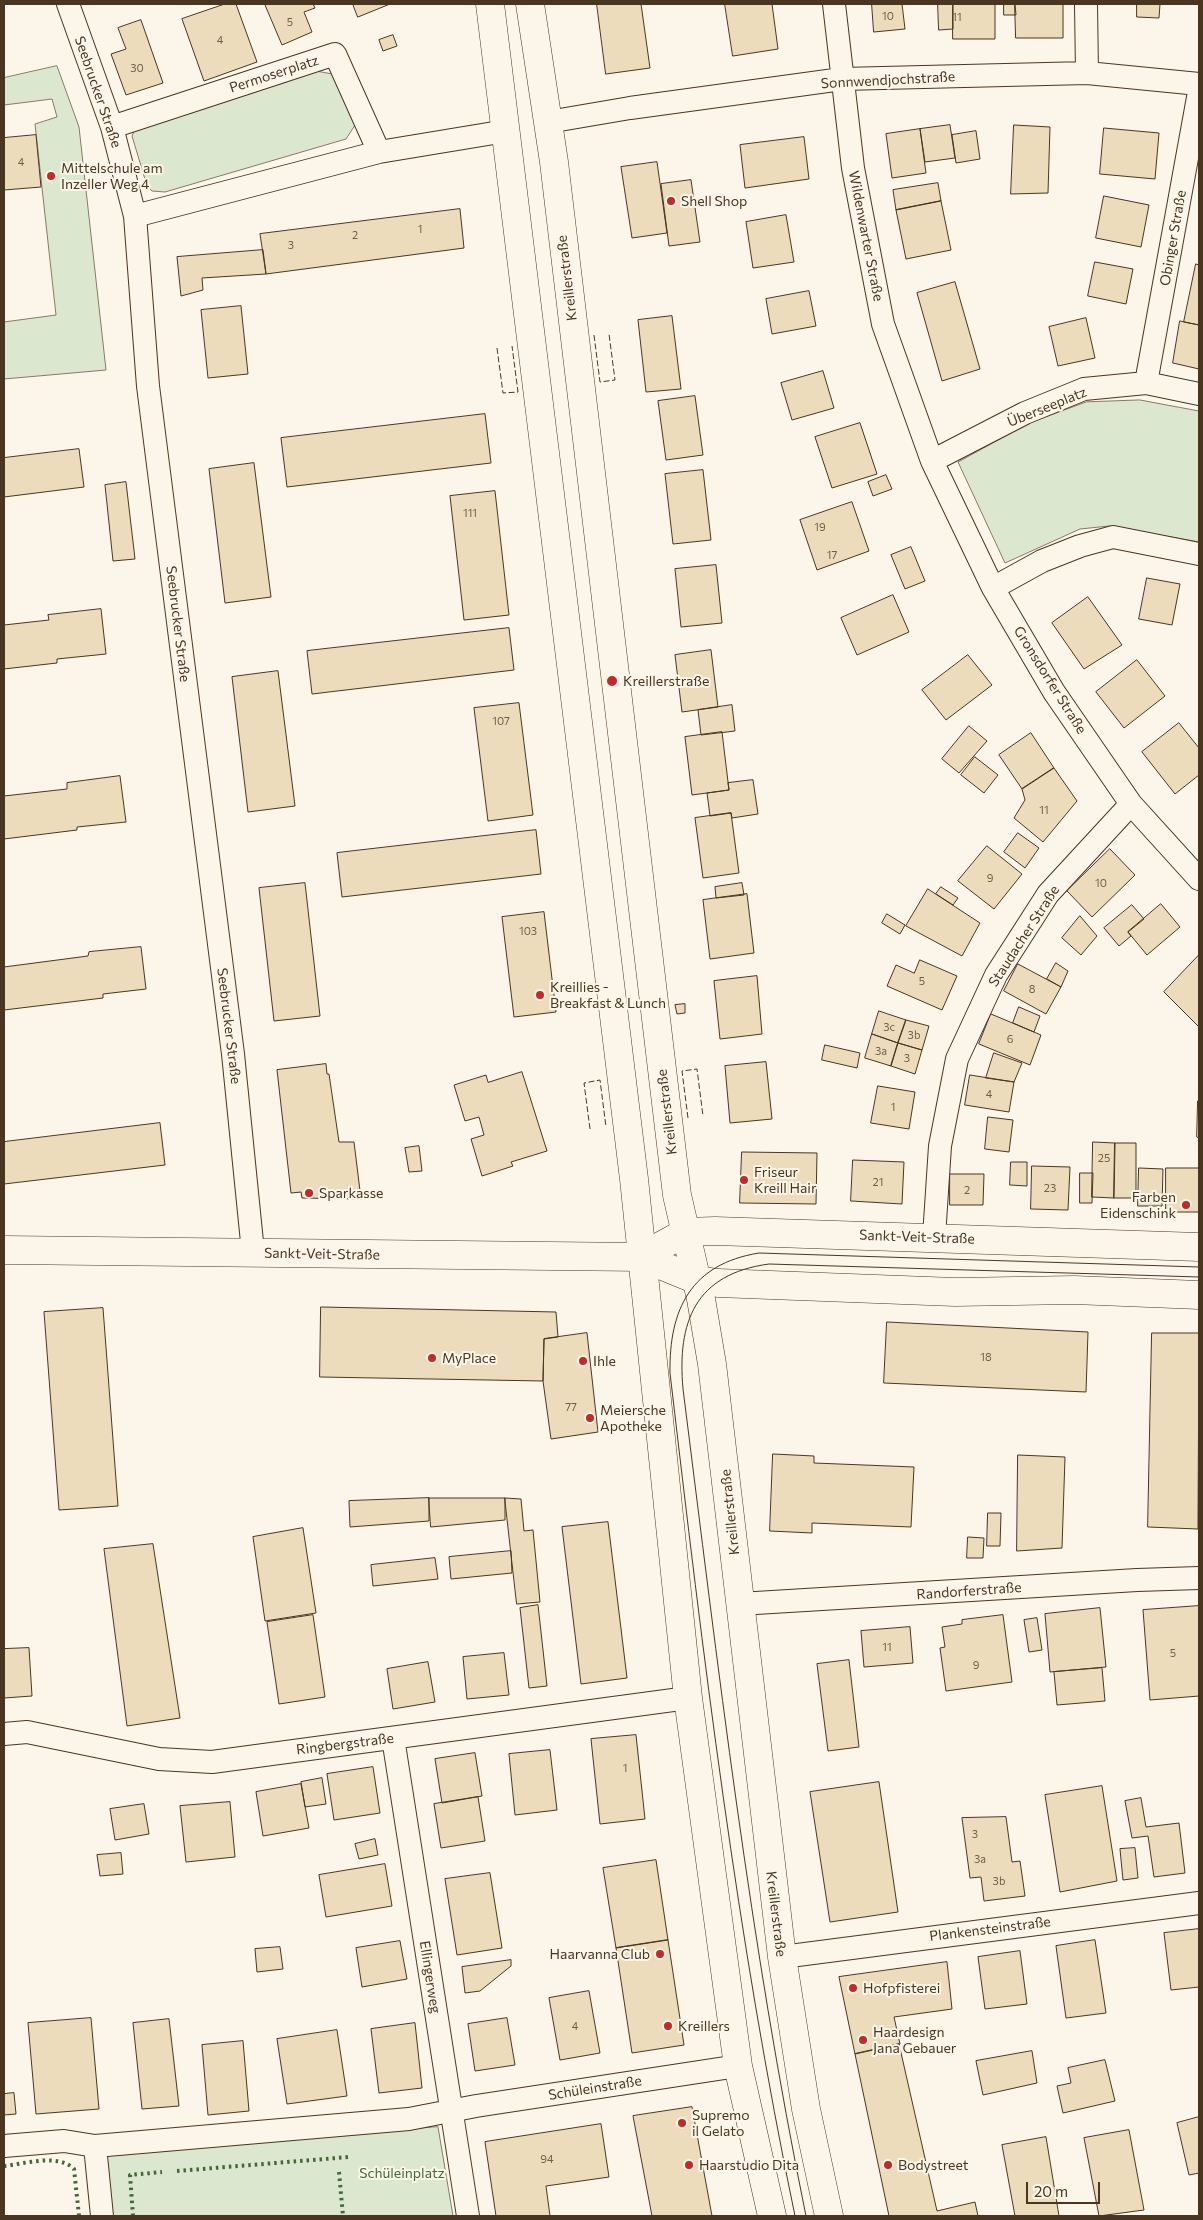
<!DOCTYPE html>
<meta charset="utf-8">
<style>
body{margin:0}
#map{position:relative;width:1203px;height:2220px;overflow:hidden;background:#fbf6e9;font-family:Commissioner,sans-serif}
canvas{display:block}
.frame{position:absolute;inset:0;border:5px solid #4a3520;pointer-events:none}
.scale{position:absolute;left:1026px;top:2182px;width:74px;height:22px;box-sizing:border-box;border:2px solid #4a3520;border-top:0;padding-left:6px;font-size:15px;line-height:18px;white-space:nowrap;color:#4a3520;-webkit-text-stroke:4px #fbf6e9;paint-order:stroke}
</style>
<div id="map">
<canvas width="1203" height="2220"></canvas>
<div class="frame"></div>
<div class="scale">20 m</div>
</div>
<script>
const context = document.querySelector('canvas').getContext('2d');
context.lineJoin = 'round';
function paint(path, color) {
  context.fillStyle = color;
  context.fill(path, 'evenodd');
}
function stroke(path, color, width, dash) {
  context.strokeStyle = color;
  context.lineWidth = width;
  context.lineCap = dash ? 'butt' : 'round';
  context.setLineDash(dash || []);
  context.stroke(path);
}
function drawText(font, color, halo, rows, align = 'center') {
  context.font = font + ' Commissioner,sans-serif';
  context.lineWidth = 4;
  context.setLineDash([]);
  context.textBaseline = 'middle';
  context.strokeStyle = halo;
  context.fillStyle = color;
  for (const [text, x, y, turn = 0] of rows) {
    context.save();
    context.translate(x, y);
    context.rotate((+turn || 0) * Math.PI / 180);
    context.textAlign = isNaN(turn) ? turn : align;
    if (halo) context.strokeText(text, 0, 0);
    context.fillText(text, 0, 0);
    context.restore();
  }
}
const green = new Path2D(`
 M57,66L79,127L106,370L4,379V322L56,315L35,124L57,117L52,99L4,105V78Z
 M316,71L338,75L357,122L346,139L165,192L152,191L147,186L132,136L136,127L283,83Z
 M1140,400L1199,411V542L1109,526L1080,529L1005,563L958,462L1029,423L1086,402Z
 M438,2127L453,2216H103L98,2155Z`);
paint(green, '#dce7d0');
stroke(green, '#887966', 1);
const building = new Path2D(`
 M225,4H236L257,62L204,81L182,19Z
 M267,4H313L315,8L304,12L312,32L282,45L265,5Z
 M353,4H390L358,17Z
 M597,4H641L650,68L606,74Z
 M725,4H772L778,49L733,56Z
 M872,4H902L905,29L874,32Z
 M938,4H953V29L939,30Z
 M953,4H995V39H953Z
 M1004,4H1015L1016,15H1004Z
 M1015,4H1063V38H1016Z
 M1137,4H1160L1159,18L1137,17Z
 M141,20L163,83L126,95L111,54L126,49L118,28Z
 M393,35L397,46L383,51L379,40Z
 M950,125L955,158L925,162L920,129Z
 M1014,125L1050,127L1048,193L1011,194Z
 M1104,128L1159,133L1155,179L1100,174Z
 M920,129L926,173L892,178L886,134Z
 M976,131L980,159L956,163L952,135Z
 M36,135L41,187L4,190V138Z
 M804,137L809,179L745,188L740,145Z
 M657,162L667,233L632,238L621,167Z
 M691,180L700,242L669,246L661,184Z
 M938,183L941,201L896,210L893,190Z
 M1104,196L1149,205L1141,247L1096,238Z
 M941,201L951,250L906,259L896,210Z
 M460,209L464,248L266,274L260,234Z
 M786,215L794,262L753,268L746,222Z
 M263,250L266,274L202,278L203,290L181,296L177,257Z
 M1095,262L1133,269L1126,304L1088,296Z
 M1196,264L1199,265V325L1184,322Z
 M955,282L980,369L942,381L917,293Z
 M809,291L816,326L772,334L766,299Z
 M241,306L248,374L208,378L201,310Z
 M672,316L681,389L646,392L638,320Z
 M1086,318L1095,358L1058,366L1049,327Z
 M1180,321L1199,325V369L1173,363Z
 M823,371L834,408L792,420L781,383Z
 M695,396L703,455L666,460L658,401Z
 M485,414L491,463L287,487L281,438Z
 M860,423L877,474L832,488L815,437Z
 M79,449L84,487L4,497V458Z
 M254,463L271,597L225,603L209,469Z
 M703,470L711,540L673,544L665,474Z
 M886,475L892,489L873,496L868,482Z
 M126,482L135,559L113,561L105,485Z
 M495,491L509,615L464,620L450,496Z
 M852,502L869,551L817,570L800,520Z
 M911,547L925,581L905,589L891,555Z
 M716,565L722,623L681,627L675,569Z
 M1147,578L1180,584L1172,625L1139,619Z
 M893,595L909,632L857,655L841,618Z
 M1088,597L1122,645L1084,669L1052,623Z
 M101,609L106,654L57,659V663L4,669V625L49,620L48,615Z
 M509,628L514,670L312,694L307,651Z
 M711,650L718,707L682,712L675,655Z
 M968,655L992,685L946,720L922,690Z
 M1137,660L1165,696L1124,728L1096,692Z
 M278,671L295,806L248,812L232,677Z
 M519,703L533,815L488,821L474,708Z
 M732,705L735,731L701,735L698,710Z
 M1179,723L1199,748V775L1175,794L1142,752Z
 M969,726L987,741L959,773L942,759Z
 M722,732L729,790L692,795L685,737Z
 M1031,733L1054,768L1022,789L999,755Z
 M975,757L998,775L984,793L961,775Z
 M1054,768L1077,801L1043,842L1014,818L1025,800L1022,789Z
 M120,776L126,822L77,827V830L4,839V796L67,789V783Z
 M753,780L758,814L732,818L731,813L710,816L707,793L729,790L728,783Z
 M731,813L739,873L703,878L695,818Z
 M536,830L541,874L342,897L337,853Z
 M1018,833L1039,848L1025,868L1004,852Z
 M987,846L1022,874L994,909L958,881Z
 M1110,849L1135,875L1092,917L1067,891Z
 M305,883L320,1016L274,1021L259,888Z
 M742,883L744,895L716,898L715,887Z
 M941,887L958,898L953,905L936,894Z
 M928,889L980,923L962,956L906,926Z
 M747,894L754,953L710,959L703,900Z
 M1161,904L1180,927L1147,955L1128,932Z
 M1132,905L1144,919L1128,932L1131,936L1119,946L1104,928Z
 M544,912L556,1012L514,1017L502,917Z
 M887,914L905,925L900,934L882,923Z
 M1080,916L1097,936L1081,955L1062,938Z
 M141,947L146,989L103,994V998L4,1010V967L88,956L89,952Z
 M1199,955V1027L1164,992Z
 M920,960L957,976L942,1010L887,986L896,965L914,973Z
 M1056,963L1068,971L1061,987L1047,979Z
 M1018,964L1061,987L1046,1014L1004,991Z
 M757,976L762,1034L720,1039L714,981Z
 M685,1004V1013L677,1014L675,1005Z
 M1019,1007L1040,1016L1034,1032L1013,1023Z
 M879,1011L906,1020L898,1043L872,1034Z
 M991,1014L1041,1035L1030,1065L979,1044Z
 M906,1020L929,1026L922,1050L898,1043Z
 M872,1034L898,1043L891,1066L865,1058Z
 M898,1043L922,1050L915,1074L891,1066Z
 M825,1045L860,1053L857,1068L822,1060Z
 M994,1053L1022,1063L1014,1082L986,1078Z
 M766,1062L772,1119L730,1123L725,1066Z
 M326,1064L327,1074H329L339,1142H354L361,1199L302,1198L301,1192L291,1193L277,1070Z
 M522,1072L547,1151L511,1162L513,1166L482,1176L471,1139L484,1135L479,1117L465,1121L454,1085L486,1075L488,1082Z
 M970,1075L1014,1082L1009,1112L965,1105Z
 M878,1086L915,1092L909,1129L871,1123Z
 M1198,1101H1199V1138L1197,1137Z
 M988,1117L1013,1120L1009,1152L985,1149Z
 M160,1123L165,1165L4,1184V1142Z
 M1093,1142L1115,1143L1114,1198L1092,1197Z
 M1115,1143H1136V1198H1114Z
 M419,1146L422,1171L409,1172L405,1148Z
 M742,1152L817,1153L816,1204L740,1203Z
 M853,1160L904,1162L902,1204L851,1201Z
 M1011,1162H1027V1186L1010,1185Z
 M1032,1166L1070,1167L1068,1210L1031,1209Z
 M1139,1168L1163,1169L1162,1206H1138Z
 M1166,1168H1199V1212H1166Z
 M1080,1173H1093L1092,1203H1080Z
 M950,1174H984L983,1205H950Z
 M321,1307L556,1312L558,1337L544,1339L543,1381L320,1377Z
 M103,1308L118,1506L59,1510L44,1312Z
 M887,1322L1088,1332L1086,1392L884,1383Z
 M587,1333L598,1432L551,1439L543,1381L544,1339Z
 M1152,1333H1199L1198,1529L1148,1527Z
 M773,1454L814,1456V1463L914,1467L911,1527L812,1523V1533L770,1531Z
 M1018,1455L1065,1457L1062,1548L1017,1551Z
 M429,1498V1521L350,1527L349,1501Z
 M429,1498H505V1520L431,1527Z
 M505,1498L521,1499L524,1531L533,1530L540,1602L517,1604Z
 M988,1513H1001L1000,1546H987Z
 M608,1522L627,1678L581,1684L562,1527Z
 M303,1528L316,1613L265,1621L253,1537Z
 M968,1537L984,1538L983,1558H967Z
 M153,1544L180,1718L127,1726L104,1549Z
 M511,1551L512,1573L451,1579L449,1557Z
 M435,1558L438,1579L373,1586L371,1565Z
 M538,1605L547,1686L529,1688L520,1608Z
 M1199,1606V1696L1150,1700L1143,1610Z
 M1100,1608L1106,1667L1050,1672L1045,1614Z
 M313,1615L325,1697L279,1704L267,1622Z
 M1003,1615L1012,1682L946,1691L940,1648L945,1647L942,1627L962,1624V1620Z
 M1037,1618L1042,1650L1029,1652L1024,1620Z
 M910,1627L913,1663L864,1667L861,1631Z
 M29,1648L32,1696L4,1698V1649Z
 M504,1653L509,1695L467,1699L463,1657Z
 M849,1660L859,1747L828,1751L817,1664Z
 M428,1662L435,1702L393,1709L387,1669Z
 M1102,1668L1105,1701L1057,1705L1054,1672Z
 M636,1735L645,1819L600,1824L591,1739Z
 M550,1750L557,1810L515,1815L509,1754Z
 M475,1753L482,1796L442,1803L435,1759Z
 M373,1767L380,1813L334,1820L327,1774Z
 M322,1778L326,1804L305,1807L301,1782Z
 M879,1782L898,1912L830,1922L810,1792Z
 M301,1784L309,1828L263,1836L256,1792Z
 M1102,1786L1117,1881L1060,1892L1045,1795Z
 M478,1797L485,1841L441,1848L434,1804Z
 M1141,1798L1146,1827L1179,1823L1185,1873L1154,1877L1148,1836L1132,1838L1125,1801Z
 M230,1802L235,1857L186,1862L180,1806Z
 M144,1804L149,1834L115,1840L110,1809Z
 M1006,1817L1012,1862L1020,1861L1025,1896L984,1901L981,1877L970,1878L962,1818Z
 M375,1839L378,1855L359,1859L355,1844Z
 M1135,1848L1138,1878L1123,1880L1120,1849Z
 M121,1853L123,1874L100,1876L97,1855Z
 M656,1860L668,1940L616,1948L603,1868Z
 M385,1864L392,1906L326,1917L319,1875Z
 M490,1873L502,1948L457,1955L445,1879Z
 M1199,1929V1987L1171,1990L1164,1933Z
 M668,1940L684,2045L632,2053L616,1948Z
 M1095,1940L1106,2013L1066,2018L1056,1946Z
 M400,1941L407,1979L362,1987L356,1948Z
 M280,1947L283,1969L257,1972L255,1949Z
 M1020,1951L1027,2004L985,2009L978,1957Z
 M511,1960V1966L480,1991L465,1993L462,1967Z
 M947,1962L952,2009L894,2017L900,2044L855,2054L839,1977Z
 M589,1991L600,2053L560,2060L549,1998Z
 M91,2018L99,2109L36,2114L28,2023Z
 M507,2018L515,2065L475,2071L468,2024Z
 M169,2019L179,2106L142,2109L133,2023Z
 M415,2023L422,2088L379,2093L371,2029Z
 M337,2030L347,2096L287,2104L277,2039Z
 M243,2041L249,2111L208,2115L202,2045Z
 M899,2044L937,2211L975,2202L978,2216H889L855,2054Z
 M1032,2051L1037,2083L983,2095L976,2061Z
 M1105,2060L1115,2101L1063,2113L1057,2086L1071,2083L1068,2068Z
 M14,2093L16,2114L4,2115V2094Z
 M692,2107L712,2216H652L633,2116Z
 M1199,2117V2173L1189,2175L1177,2123Z
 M601,2124L609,2177L546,2186L550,2216H496L485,2142Z
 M1129,2130L1144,2210L1099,2216L1084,2138Z
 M1046,2137L1059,2216H1015L1002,2145Z`);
paint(building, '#ecdcbc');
stroke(building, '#4a3520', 1);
const minor = new Path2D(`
 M68,4L112,127L135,216L148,386L233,1054L253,1252
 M834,4L853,168L883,324L932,461L993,588L1054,692L1131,804L1199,879
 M1086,4L1087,73
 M548,122L630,108L842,79L1087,73L1199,84
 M112,127L335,54L379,152
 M135,216L379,152L506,131
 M1146,383L1199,92
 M932,461L1025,413L1084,389L1146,383L1199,394
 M993,588L1042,561L1080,546L1113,537L1199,554
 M934,1237L940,1146L957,1059L996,975L1048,894L1131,804
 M739,1604L1137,1580L1199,1578
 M4,1734L27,1732L159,1759L212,1762L688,1698
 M393,1738L468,2216
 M782,1957L1199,1903
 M4,2146L64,2141L95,2146
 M102,2216L95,2146L409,2119L476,2106L738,2066`);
const tertiary = new Path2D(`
 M4,1250L641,1257L697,1280L718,1283L955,1292L1074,1290L1199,1295
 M641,1257L686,1232L715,1231L1199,1247`);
const primary = new Path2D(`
 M490,4L634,1179L688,1698L738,2066L772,2216
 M530,4L554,162L677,1195L701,1299L712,1364L782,1957L806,2109L829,2216`);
stroke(minor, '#4a3520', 24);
stroke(tertiary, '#4a3520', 29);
stroke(primary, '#4a3520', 29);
stroke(minor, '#fbf6e9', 22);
stroke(tertiary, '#fbf6e9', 28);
stroke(primary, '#fbf6e9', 28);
stroke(new Path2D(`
 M795,2216C737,1938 703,1655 670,1373C669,1309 691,1264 759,1253L1199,1267
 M806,2216C750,1943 718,1666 683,1389C677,1322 695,1274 769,1264L1199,1277`), '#4a3520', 1);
stroke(new Path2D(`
 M4,2166C24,2164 58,2153 74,2169L79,2216
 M177,2171L349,2157
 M339,2172L343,2216
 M133,2216L130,2175L162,2172`), '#436837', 4, [2.5, 4]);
stroke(new Path2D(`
 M594,335L600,382L615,380L609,334
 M497,348L503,393L518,392L512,346
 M688,1118L682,1071L697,1069L703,1116
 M590,1129L584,1083L600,1080L606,1127`), '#4a3520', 1, [6, 2.5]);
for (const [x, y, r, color] of [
 [51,176,5,"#c62828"],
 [671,201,5,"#c62828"],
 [612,681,6,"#c62828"],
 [540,995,5,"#c62828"],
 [744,1180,5,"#c62828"],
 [309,1193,5,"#c62828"],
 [1186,1205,5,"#c62828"],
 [432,1358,5,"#c62828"],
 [583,1361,5,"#c62828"],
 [590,1418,5,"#c62828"],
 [660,1954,5,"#c62828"],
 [853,1988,5,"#c62828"],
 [668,2026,5,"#c62828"],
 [863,2040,5,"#c62828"],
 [682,2123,5,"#c62828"],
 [689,2165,5,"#c62828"],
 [888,2165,5,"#c62828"]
]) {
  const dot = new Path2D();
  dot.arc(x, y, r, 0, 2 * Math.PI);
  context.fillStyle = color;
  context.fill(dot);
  stroke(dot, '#fbf6e9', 2);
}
drawText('11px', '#725f47', null, [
 ["10",888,16],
 ["11",957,17],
 ["5",290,22],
 ["4",220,40],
 ["30",137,68],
 ["4",21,162],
 ["1",420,229],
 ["2",355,235],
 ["3",291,245],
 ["111",470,513],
 ["19",820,527],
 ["17",832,555],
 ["107",501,721],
 ["11",1044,810],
 ["9",990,878],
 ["10",1101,883],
 ["103",528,931],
 ["5",922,981],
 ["8",1032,989],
 ["3c",889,1027],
 ["3b",914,1035],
 ["6",1010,1039],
 ["3a",881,1051],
 ["3",907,1058],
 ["4",989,1094],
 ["1",893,1107],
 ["25",1104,1158],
 ["21",878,1182],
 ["23",1050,1188],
 ["2",967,1190],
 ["18",986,1357],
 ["77",571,1407],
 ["11",887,1647],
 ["5",1173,1653],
 ["9",976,1665],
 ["1",625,1768],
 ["3",975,1834],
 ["3a",980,1859],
 ["3b",999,1881],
 ["4",575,2026],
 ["94",547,2159]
]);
drawText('14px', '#4a3520', '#fbf6e9', [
 ["Permoserplatz",274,74,-18],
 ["Sonnwendjochstraße",888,80,-3],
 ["Seebrucker Straße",98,92,71],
 ["Wildenwarter Straße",866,236,79],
 ["Obinger Straße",1173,238,-80],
 ["Kreillerstraße",567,278,-97],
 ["Überseeplatz",1047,407,-22],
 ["Seebrucker Straße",178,624,83],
 ["Gronsdorfer Straße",1050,680,58],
 ["Staudacher Straße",1024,936,-57],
 ["Seebrucker Straße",229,1026,83],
 ["Kreillerstraße",667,1112,-97],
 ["Sankt-Veit-Straße",917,1237,2],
 ["Sankt-Veit-Straße",322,1254,1],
 ["Kreillerstraße",730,1512,-96],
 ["Randorferstraße",969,1591,-4],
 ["Ringbergstraße",345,1744,-7],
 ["Kreillerstraße",776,1914,83],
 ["Plankensteinstraße",990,1929,-7],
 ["Ellingerweg",430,1977,81],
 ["Schüleinstraße",595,2088,-9]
]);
drawText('14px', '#4a3520', '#fbf6e9', [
 ["Mittelschule am",61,168],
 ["Inzeller Weg 4",61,184],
 ["Shell Shop",681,201],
 ["Kreillerstraße",623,681],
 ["Kreillies -",550,987],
 ["Breakfast & Lunch",550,1003],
 ["Friseur",754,1172],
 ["Kreill Hair",754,1188],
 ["Sparkasse",319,1193],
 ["Farben",1176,1197,"right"],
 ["Eidenschink",1176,1213,"right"],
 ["MyPlace",442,1358],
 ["Ihle",593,1361],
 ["Meiersche",600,1410],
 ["Apotheke",600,1426],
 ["Haarvanna Club",650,1954,"right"],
 ["Hofpfisterei",863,1988],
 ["Kreillers",678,2026],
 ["Haardesign",873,2032],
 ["Jana Gebauer",873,2048],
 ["Supremo",692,2115],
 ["il Gelato",692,2131],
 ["Haarstudio Dita",699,2165],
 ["Bodystreet",898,2165]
], 'left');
drawText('14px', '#436837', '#fbf6e9', [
 ["Schüleinplatz",402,2173]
]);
</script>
